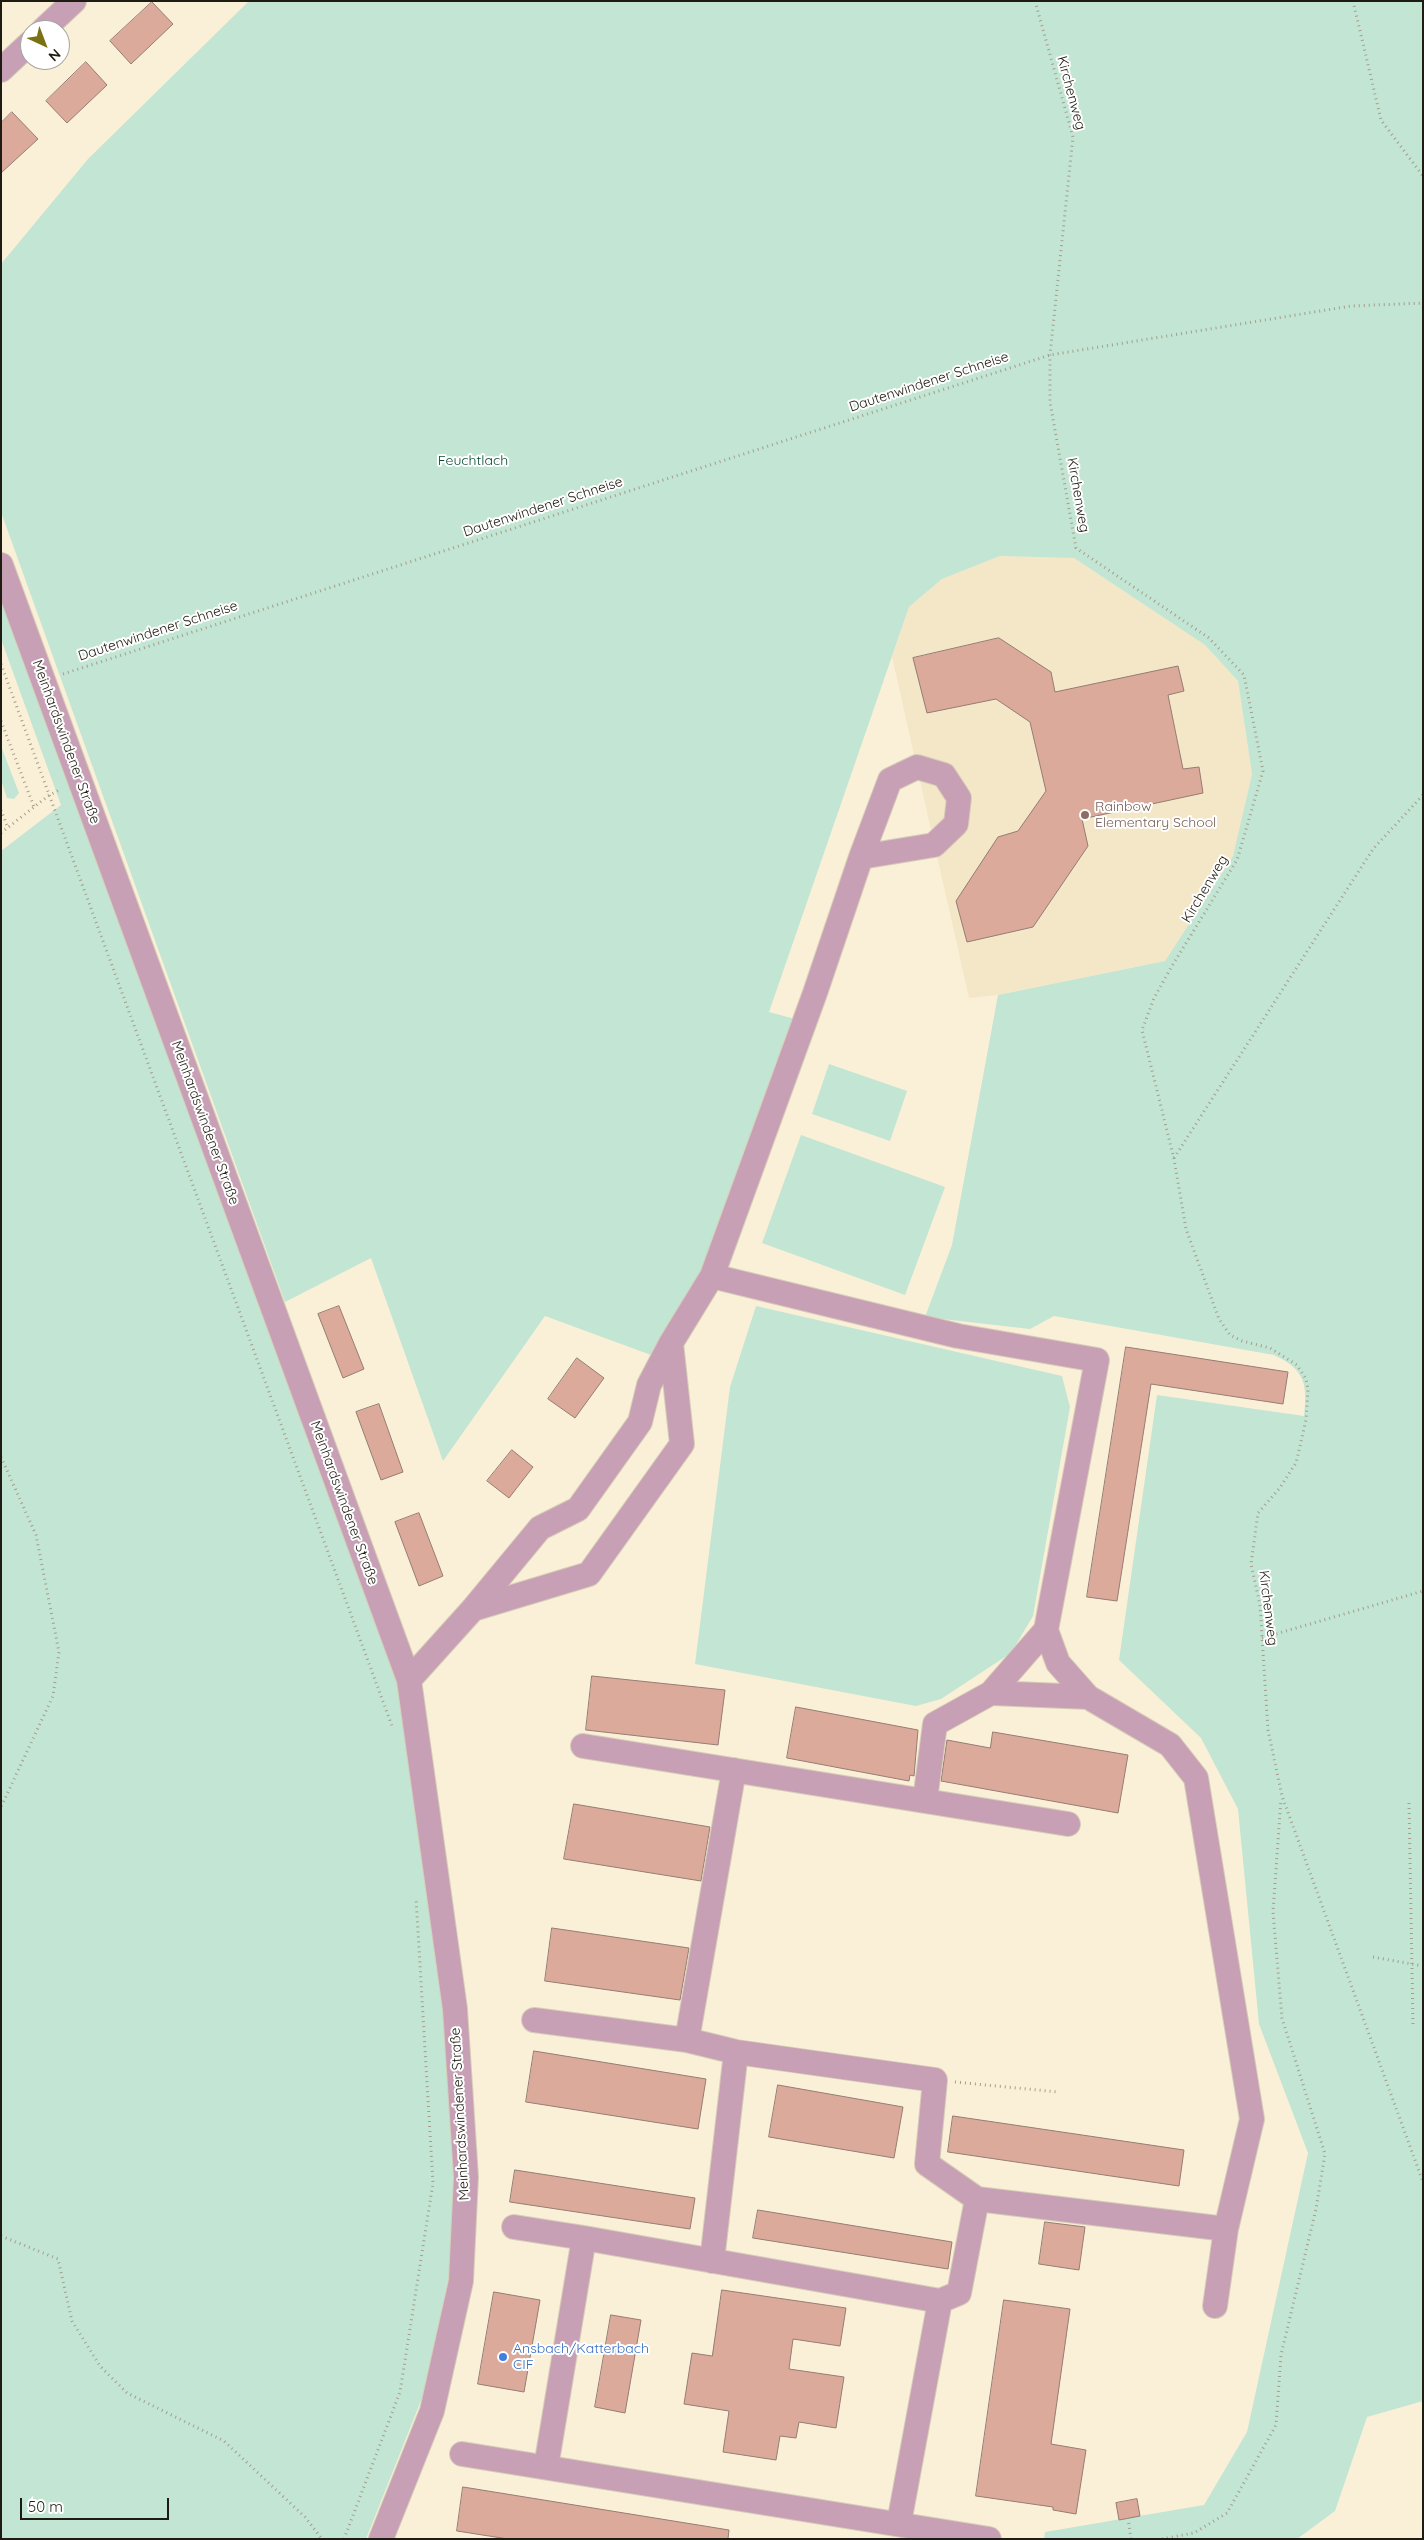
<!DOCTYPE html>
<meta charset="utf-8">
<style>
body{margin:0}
#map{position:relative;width:1424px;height:2540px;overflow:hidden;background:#faf0d8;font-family:Quicksand,sans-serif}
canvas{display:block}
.frame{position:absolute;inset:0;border:2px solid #1e1b12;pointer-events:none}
.north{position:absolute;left:20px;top:20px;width:50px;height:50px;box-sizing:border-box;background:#fff;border:1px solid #a5a4a0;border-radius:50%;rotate:137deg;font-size:14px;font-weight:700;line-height:20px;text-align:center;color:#1e1b12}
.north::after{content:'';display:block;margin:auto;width:18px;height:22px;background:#7b7112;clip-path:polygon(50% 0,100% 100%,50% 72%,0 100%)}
.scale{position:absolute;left:20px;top:2498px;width:149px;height:22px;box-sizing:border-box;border:2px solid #1e1b12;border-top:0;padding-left:6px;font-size:15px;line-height:18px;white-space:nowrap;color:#1e1b12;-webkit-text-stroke:4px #fff;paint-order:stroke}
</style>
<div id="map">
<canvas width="1424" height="2540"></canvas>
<div class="frame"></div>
<div class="north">N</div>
<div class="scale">50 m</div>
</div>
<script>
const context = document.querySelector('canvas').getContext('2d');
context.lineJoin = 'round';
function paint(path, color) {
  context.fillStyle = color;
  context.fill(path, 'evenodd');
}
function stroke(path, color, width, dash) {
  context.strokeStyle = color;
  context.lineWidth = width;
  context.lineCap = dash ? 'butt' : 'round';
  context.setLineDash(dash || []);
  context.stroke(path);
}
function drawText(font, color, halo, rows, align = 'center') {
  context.font = font + ' Quicksand,sans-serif';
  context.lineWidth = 4;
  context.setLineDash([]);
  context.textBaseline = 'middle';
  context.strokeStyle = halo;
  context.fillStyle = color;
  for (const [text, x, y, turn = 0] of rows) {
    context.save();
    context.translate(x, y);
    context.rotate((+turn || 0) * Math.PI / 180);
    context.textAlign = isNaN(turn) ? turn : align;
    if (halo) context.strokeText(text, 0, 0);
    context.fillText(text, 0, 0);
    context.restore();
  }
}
paint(new Path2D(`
 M1000,556L1074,558L1205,645L1238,681L1252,774L1233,856L1165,961L998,995L969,998L892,657L909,607L942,579Z`), '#f4e7c7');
paint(new Path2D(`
 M249,1H1423V2401L1367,2417L1335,2511L1297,2539H1044L1045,2532L1204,2505L1247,2432L1308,2153L1259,2024L1238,1809L1201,1738L1119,1660L1157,1395L1304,1416C1308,1383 1304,1369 1274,1355L1054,1316L1030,1329L925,1317L952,1245L998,995L1165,961L1233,856L1252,774L1238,681L1205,645L1074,558L1000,556L942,579L909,607L769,1012L795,1019L707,1261L651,1355L545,1316L443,1461L371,1258L285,1302L1,512V264L88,159Z
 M1,598L402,1687L451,2014L460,2174L449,2275L424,2393L366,2539H1V851L61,805L1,639Z
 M1,746L19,793L14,799L7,798L1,780Z
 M829,1064L907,1091L890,1141L812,1114Z
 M801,1135L945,1187L905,1295L762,1243Z
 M756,1306L1062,1376L1070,1407L1033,1616L1011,1653L941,1699L916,1706L695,1664L730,1387Z`), '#c2e5d4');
const building = new Path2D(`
 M152,2L173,24L131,64L110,41Z
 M86,62L107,85L67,123L46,101Z
 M12,112L38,139L1,173V123Z
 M999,638L1051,672L1055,692L1178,666L1184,691L1168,695L1183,769L1199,767L1203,793L1082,819L1088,846L1033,927L967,942L956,901L998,837L1018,831L1046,791L1030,722L996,699L927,713L913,658Z
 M339,1306L364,1369L343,1378L318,1314Z
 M1126,1347L1288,1372L1283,1404L1151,1384L1117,1601L1087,1597Z
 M577,1358L604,1378L575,1418L548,1399Z
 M379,1404L403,1472L381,1480L356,1412Z
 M512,1450L533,1467L509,1498L487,1481Z
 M419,1513L443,1576L419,1586L395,1522Z
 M592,1676L725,1690L718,1745L586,1730Z
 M796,1707L918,1730L914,1776L910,1775L909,1781L787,1758Z
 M993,1732L1128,1755L1118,1813L941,1781L947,1740L990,1748Z
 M574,1804L710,1827L701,1881L564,1859Z
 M552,1928L689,1948L680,2000L545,1981Z
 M534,2051L706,2079L698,2129L526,2102Z
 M778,2085L903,2107L894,2158L769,2137Z
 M953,2116L1184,2150L1179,2186L948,2152Z
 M515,2170L695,2198L690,2229L510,2202Z
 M758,2210L952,2242L948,2269L753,2238Z
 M1045,2222L1085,2227L1079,2270L1039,2264Z
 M722,2290L846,2308L840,2346L793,2339L789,2369L844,2377L836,2428L799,2422L796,2438L780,2436L776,2460L723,2452L729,2411L684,2404L692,2353L712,2356Z
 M494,2292L540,2300L524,2392L478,2384Z
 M1004,2300L1070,2309L1051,2444L1086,2450L1076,2514L1053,2510V2507L976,2496Z
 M611,2315L641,2320L625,2413L595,2407Z
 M463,2487L729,2530L728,2539H508L457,2531Z
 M1137,2499L1140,2516L1119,2520L1116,2503Z`);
paint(building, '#dcaa9a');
stroke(building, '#957c74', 1);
const minor = new Path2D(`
 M43,30L74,1
 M1,70L30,43
 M1,565L409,1680L455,2009L466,2177L461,2281L432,2411L381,2539
 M712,1276L815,993L861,857L890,780L917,767L944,775L959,798L956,824L934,845L861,857
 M473,1609L589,1574L682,1444L671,1343
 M409,1680L473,1609L540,1528L578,1509L640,1422L649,1385L671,1343L712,1276L958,1336L1097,1360L1046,1630L1058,1663L1088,1697L1170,1745L1196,1778L1252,2119L1226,2229
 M991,1693L1088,1697
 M583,1746L1068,1824
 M925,1800L935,1724L991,1693L1046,1630
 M534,2020L687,2040L736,2052L935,2080L927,2164L977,2199L959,2293L940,2301L899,2523
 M687,2040L734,1770
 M977,2199L1226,2229L1215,2306
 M514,2227L584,2238
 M712,2261L736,2052
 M462,2454L989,2539
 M546,2467L584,2238L940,2301`);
stroke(minor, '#d7ceb8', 26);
stroke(new Path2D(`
 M1035,1L1073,137L1050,355V402L1076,548L1209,638L1244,675L1263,771L1237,860L1172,966L1154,998L1142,1030L1174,1159L1186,1229L1219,1319L1230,1335L1242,1341L1270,1348L1297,1365L1306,1379L1308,1389L1306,1420L1296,1463L1279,1489L1258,1513L1251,1564L1260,1605L1268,1730L1282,1796L1423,2182
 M1353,1L1381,120L1423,176
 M1,664L392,1726
 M63,674L1050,355L1351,306L1423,303
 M1,721L34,807
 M1,810L8,828
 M1,833L48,796L61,789
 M1174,1158L1373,849L1423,795
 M1,1457L36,1535L59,1652L53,1696L1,1807
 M1262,1638L1423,1591
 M1409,1803L1413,2024
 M1373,1957L1423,1966
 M955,2082L1058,2092
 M1,2236L58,2259L72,2321L100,2366L127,2393L224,2441L305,2517L322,2539
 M1128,2518L1131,2539
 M344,2539L400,2392L433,2183L416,1898
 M1162,2539L1194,2533L1227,2513L1276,2425L1281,2355L1316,2209L1325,2154L1282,2018L1273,1912L1281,1799`), '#a59e8b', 3, [1, 4]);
stroke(minor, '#c8a0b5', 24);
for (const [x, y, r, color] of [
 [1085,815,5,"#8d6e63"],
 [503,2357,5,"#3f7fe0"]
]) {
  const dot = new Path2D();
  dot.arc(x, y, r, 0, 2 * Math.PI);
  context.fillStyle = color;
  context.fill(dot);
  stroke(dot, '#fff', 2);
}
drawText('14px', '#1e1b12', '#fff', [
 ["Kirchenweg",1071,93,75],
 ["Dautenwindener Schneise",929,382,-18],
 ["Kirchenweg",1078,495,80],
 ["Dautenwindener Schneise",543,507,-18],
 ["Dautenwindener Schneise",158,631,-18],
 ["Meinhardswindener Straße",66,742,70],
 ["Kirchenweg",1205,889,-59],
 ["Meinhardswindener Straße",205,1123,70],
 ["Meinhardswindener Straße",344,1503,70],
 ["Kirchenweg",1268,1608,83],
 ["Meinhardswindener Straße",460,2114,-93]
]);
drawText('14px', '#044933', '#fff', [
 ["Feuchtlach",473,461]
]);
drawText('14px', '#785e54', '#fff', [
 ["Rainbow",1095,807],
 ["Elementary School",1095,823]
], 'left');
drawText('14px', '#366cbe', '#fff', [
 ["Ansbach/Katterbach",513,2349],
 ["CIF",513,2365]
], 'left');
</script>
